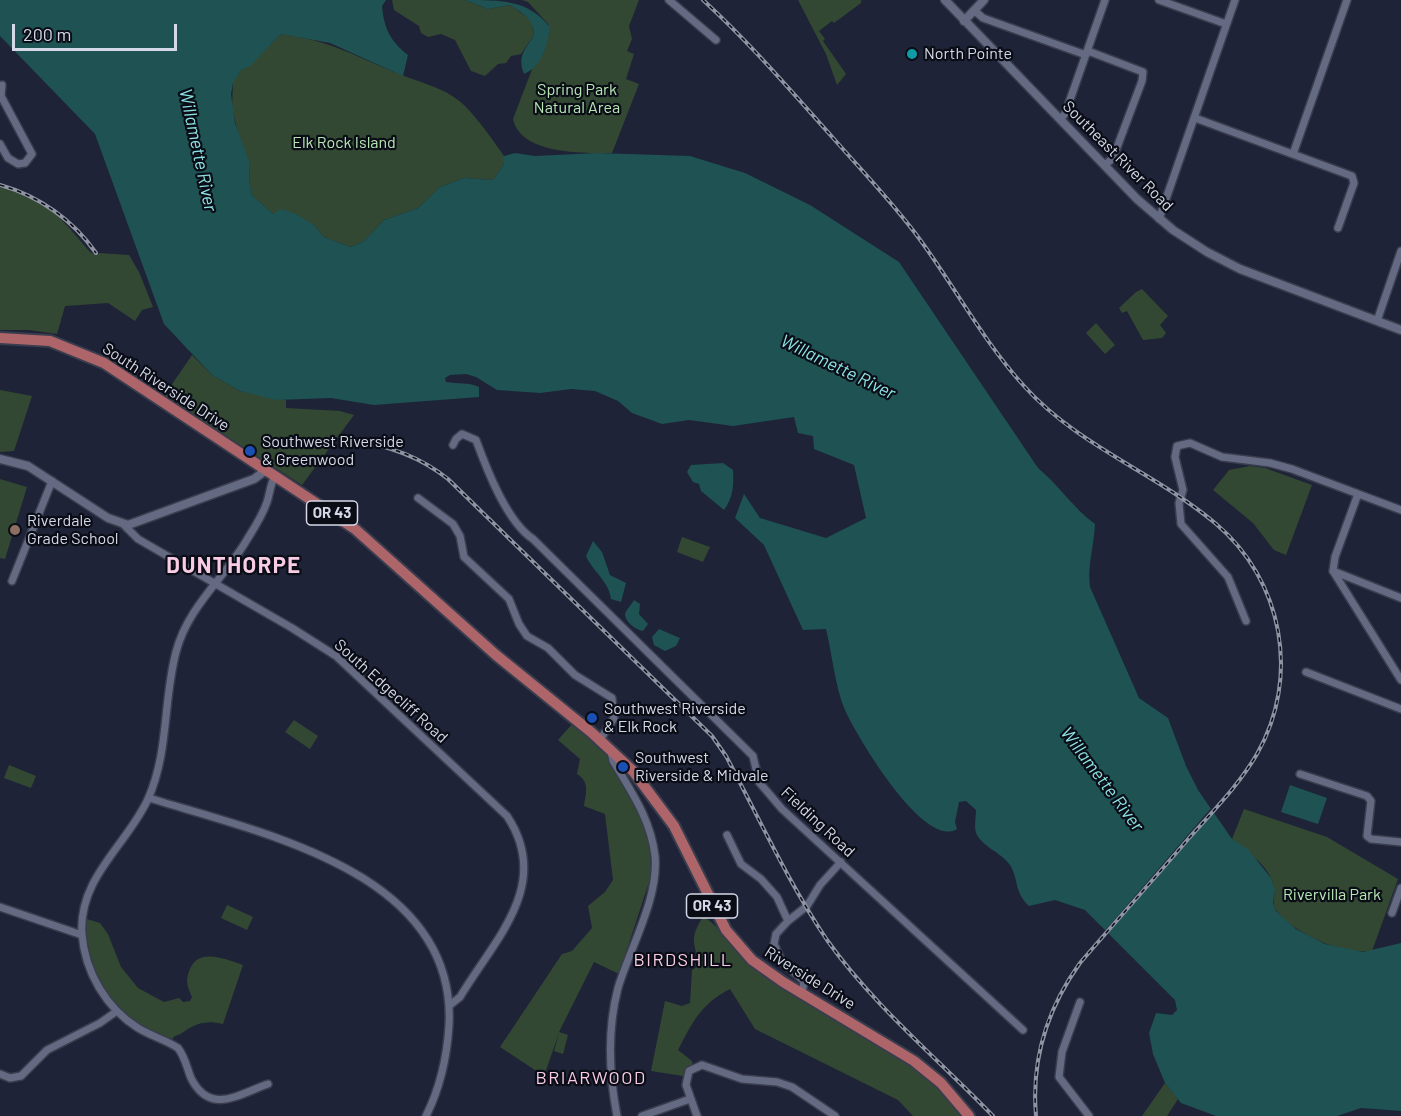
<!DOCTYPE html>
<style>
body{margin:0}
#map{position:relative;width:1401px;height:1116px;overflow:hidden;background:#1e2337;font-family:Barlow,sans-serif}
canvas{display:block}
.scale{position:absolute;left:12px;top:24px;width:165px;height:27px;box-sizing:border-box;border:3px solid #d5d9e7;border-top:0;padding-left:8px;font-size:18px;line-height:21px;white-space:nowrap;color:#d5d9e7;-webkit-text-stroke:4px #0a0d16;paint-order:stroke}
</style>
<div id="map">
<canvas width="1401" height="1116"></canvas>
<div class="scale">200 m</div>
</div>
<script>
const context = document.querySelector('canvas').getContext('2d');
context.lineJoin = 'round';
function paint(path, color) {
  context.fillStyle = color;
  context.fill(path, 'evenodd');
}
function stroke(path, color, width, dash) {
  context.strokeStyle = color;
  context.lineWidth = width;
  context.lineCap = dash ? 'butt' : 'round';
  context.setLineDash(dash || []);
  context.stroke(path);
}
function drawText(font, color, halo, rows, align = 'center') {
  context.font = font + ' Barlow,sans-serif';
  context.lineWidth = 4.5;
  context.setLineDash([]);
  context.textBaseline = 'middle';
  context.strokeStyle = halo;
  context.fillStyle = color;
  for (const [text, x, y, turn = 0] of rows) {
    context.save();
    context.translate(x, y);
    context.rotate((+turn || 0) * Math.PI / 180);
    context.textAlign = isNaN(turn) ? turn : align;
    if (halo) context.strokeText(text, 0, 0);
    context.fillText(text, 0, 0);
    context.restore();
  }
}
paint(new Path2D(`
 M392,0H465L488,9L510,5L531,20L534,35L521,54L511,56L506,63L498,64L485,76L471,71L455,40L441,34L428,37L421,33L419,26L394,10Z
 M522,0H639L629,26L632,39L627,51L634,54L626,79L639,84L612,153C584,153 521,155 513,119L549,25L528,2Z
 M798,0H861V3L834,23L832,21L819,31L825,39L823,41L846,74L837,85L826,54Z
 M281,34C333,41 356,57 402,75C424,84 446,88 464,105C479,120 492,139 504,156V164L493,180L464,178L440,187L418,208L384,220L363,242L350,247L324,237L314,225L273,214L252,195L249,180L250,164L240,141L232,108L233,82L241,70L252,63Z
 M0,187C48,199 59,216 90,252L96,255L99,253L129,255L139,272L153,307L142,310L135,321L108,303L65,306L57,334L29,330H0Z
 M1142,289L1168,316L1160,325L1166,333L1162,338L1143,340L1127,311L1122,313L1119,308L1136,292Z
 M1096,323L1115,345L1105,354L1086,333Z
 M192,355L212,375L240,391L286,400V408L340,411L354,415L302,485L164,396Z
 M0,390L32,396L14,451L0,452Z
 M1250,466L1265,468L1312,485L1286,555L1274,550L1253,523L1213,490L1229,470Z
 M0,479L27,487L5,559L0,558Z
 M682,537L710,547L703,562L677,552Z
 M294,720L318,736L310,749L285,732Z
 M573,723L598,742L615,767L635,799L648,831L652,873L619,974L594,962L559,1032L568,1035L563,1054L554,1051L559,1033L544,1076L500,1047L562,954L572,951L592,928L588,906L605,892L613,880L605,814L584,806C586,793 590,782 577,774L580,759L558,740Z
 M9,765L36,776L31,788L4,778Z
 M1244,809L1327,837L1398,879L1372,951C1342,955 1294,934 1276,910C1271,903 1276,896 1274,888C1271,867 1248,852 1232,839Z
 M227,905L253,917L247,930L221,918Z
 M703,917C713,919 752,966 766,976C804,1005 849,1022 889,1048C918,1067 941,1090 963,1116H913L898,1100L755,1029L730,989C701,1004 693,1021 678,1050L692,1061L693,1066L683,1076L651,1071L665,1001L682,1006L690,1003L692,970L700,965C693,942 690,937 703,917Z
 M87,919L100,923L108,934L121,967L138,988L164,1002L179,998L183,1002L190,1001L192,997C187,986 185,980 190,969C199,947 227,960 243,965L223,1024C206,1020 196,1023 182,1033C177,1036 174,1035 171,1041C119,1022 82,977 87,919Z
 M1165,1083L1178,1099L1167,1116H1142Z`), '#334832');
paint(new Path2D(`
 M0,0H386L382,6C384,28 390,41 408,55L403,76L330,43L281,34L250,66L241,70L233,83L231,94L235,123L250,164L249,180L252,195L273,214L281,209L294,213L314,225L324,237L350,247L363,242L384,220L418,208L440,187L464,178L493,180L504,164V156L515,153L535,156L597,153L690,156L745,173L810,205L899,262L1038,468C1059,485 1073,508 1095,524C1094,546 1087,566 1090,587L1139,698L1168,718L1186,766L1198,790L1232,839L1248,849L1271,878L1275,890L1273,903L1276,911L1296,929L1325,944L1363,952L1401,943V1111L1361,1108L1337,1116H1216L1181,1103L1165,1083L1153,1054L1149,1033L1156,1013L1172,1015L1177,1010L1175,1000L1085,910L1055,900L1029,906C1014,892 1019,880 1010,865C1001,852 982,847 976,833C974,826 976,817 976,810L966,801L959,802L955,822L957,829C924,850 856,735 845,710C835,687 832,653 826,629L803,630L764,545L735,518L744,494L760,518L826,538L866,518L854,465L814,449L813,436L798,433L794,417L733,426L689,420L662,424L632,413L618,401L595,391L571,389L540,393L497,390L476,377L466,374L450,375L445,378L446,382C458,384 469,382 479,387V397L374,405L331,398L276,400L240,391L212,375L164,324L95,134L0,36Z
 M465,0C503,0 528,0 550,27C547,44 543,66 524,74C517,56 525,50 534,35C533,18 523,14 510,5L488,9Z
 M723,463L733,470C734,485 733,498 724,510L701,491L699,484L693,482L687,472L691,465Z
 M593,541L602,552L610,575L626,583L621,602L611,599C609,581 593,572 586,556Z
 M634,600L640,604L639,614L648,624L643,631C636,630 625,622 625,614C626,610 632,604 634,600Z
 M659,629L680,638L676,646L665,651L654,645L652,637Z
 M1290,785L1327,798L1318,824L1281,812Z`), '#1e5253');
paint(new Path2D(`
 M1213,806L1215,809L1105,936L1103,933Z`), '#1e2337');
const minor = new Path2D(`
 M669,0L716,40
 M1159,0L1226,24
 M975,11L983,18L1086,55
 M1088,51L1143,72L1142,81L1113,158L1105,165
 M1195,118L1352,176L1354,183L1338,228
 M1060,119L1065,114L1105,0
 M0,144L8,158L18,164L25,163L32,154L1,96L2,85
 M1293,154L1347,0
 M1159,219L1235,0
 M1377,321L1401,251
 M453,445L456,439L462,434L476,440C487,470 507,522 533,539L753,756L759,782L782,809L1023,1030
 M418,498L453,524L460,536L464,557L509,599L519,624L527,636L548,648L575,675L612,698L614,718L600,740
 M124,525L138,539L292,628L336,656L507,816C553,885 494,940 460,997L450,1005
 M1333,571L1401,680
 M1333,571L1335,557L1358,494
 M1333,571L1401,598
 M12,581L52,481
 M1246,621L1228,577L1181,524L1179,503L1183,490L1175,457L1177,446L1190,443L1222,457L1270,463L1292,469L1401,510
 M1306,672L1401,709
 M611,752L613,761C631,791 651,820 655,856C659,898 630,948 618,988C607,1030 609,1074 617,1116
 M1300,774L1367,796L1371,801L1367,836L1371,839L1401,842
 M149,798C261,833 457,872 449,1025C447,1058 441,1086 426,1116
 M727,835L741,864L761,879L777,897L788,921
 M0,907L82,935
 M1392,913L1401,888
 M802,994L804,981L782,962L774,944L776,934L788,921L807,906L820,885L841,862
 M1080,1002L1062,1052L1059,1077L1089,1116
 M0,1074L10,1078L21,1076L47,1050L100,1023L117,1011
 M268,1084C239,1094 210,1116 191,1078C187,1068 185,1057 178,1048C166,1040 151,1036 138,1028C106,1008 85,972 82,934C78,878 127,845 148,799C169,752 163,701 176,652C188,606 225,578 248,538C255,527 263,514 267,502C270,493 270,485 275,476
 M642,1116L690,1099
 M697,1116L686,1085L689,1071L702,1065L742,1079L777,1082L792,1087L835,1116`);
const tertiary = new Path2D(`
 M945,0L1137,199L1173,230L1207,252L1240,269L1401,330
 M964,21L984,0
 M0,459L28,466L108,518L128,525L254,479L266,470`);
const primary = new Path2D(`
 M0,338L50,341L104,363L355,529L496,655L591,732L633,771L674,826L726,930L752,960L783,982L914,1061L941,1083L969,1116`);
stroke(minor, '#393d4e', 10);
stroke(tertiary, '#393d4e', 11);
stroke(primary, '#393d4e', 14);
stroke(minor, '#646a82', 7);
stroke(tertiary, '#646a82', 8);
stroke(primary, '#ae6569', 10);
const rail = new Path2D(`
 M703,0C750,43 791,91 834,139C863,172 895,205 921,241C956,289 984,342 1024,386C1078,446 1154,472 1215,523C1283,580 1301,677 1257,754C1239,785 1213,811 1189,838C1153,880 1116,921 1080,963C1047,1009 1031,1059 1036,1116
 M0,185C39,196 73,220 96,253
 M352,441C388,445 419,456 448,479L712,736L726,756C759,818 788,882 827,940C874,1006 937,1058 993,1116`);
stroke(rail, '#8f94a4', 4);
stroke(rail, '#0a0d16', 1.5, [4.5]);
for (const [x, y, r, color] of [
 [912,54,6,"#0f9aa8"],
 [250,451,6,"#1a4fb4"],
 [15,530,6,"#8d6e63"],
 [592,718,6,"#1a4fb4"],
 [623,767,6,"#1a4fb4"]
]) {
  const dot = new Path2D();
  dot.arc(x, y, r, 0, 2 * Math.PI);
  context.fillStyle = color;
  context.fill(dot);
  stroke(dot, '#0a0d16', 2);
}
for (const [x, y, w] of [
 [332,513,51],
 [712,906,51]
]) {
  const box = new Path2D();
  box.roundRect(x - w / 2, y - 12, w, 24, 4.5);
  context.fillStyle = '#0a0d16';
  context.fill(box);
  stroke(box, '#d5d9e7', 1.5);
}
drawText('bold 15px', '#d5d9e7', null, [
 ["OR 43",332,513],
 ["OR 43",712,906]
]);
drawText('16px', '#d5d9e7', '#0a0d16', [
 ["North Pointe",924,54],
 ["Southwest Riverside",262,442],
 ["& Greenwood",262,460],
 ["Riverdale",27,521],
 ["Grade School",27,539],
 ["Southwest Riverside",604,709],
 ["& Elk Rock",604,727],
 ["Southwest",635,758],
 ["Riverside & Midvale",635,776]
], 'left');
drawText('16px', '#b7e6b4', '#0a0d16', [
 ["Spring Park",577,90],
 ["Natural Area",577,108],
 ["Elk Rock Island",344,143],
 ["Rivervilla Park",1332,895]
]);
drawText('16px', '#d5d9e7', '#0a0d16', [
 ["Southeast River Road",1118,156,45],
 ["South Riverside Drive",166,387,33],
 ["South Edgecliff Road",391,691,42],
 ["Fielding Road",818,822,43],
 ["Riverside Drive",810,978,32]
]);
drawText('italic 18px', '#8de4e6', '#0a0d16', [
 ["Willamette River",198,150,78],
 ["Willamette River",838,367,26],
 ["Willamette River",1102,779,53]
]);
context.letterSpacing = '1.5px';
drawText('18px', '#f8cce5', '#0a0d16', [
 ["BIRDSHILL",683,960],
 ["BRIARWOOD",591,1078]
]);
context.letterSpacing = '0px';
context.letterSpacing = '1.5px';
drawText('bold 22px', '#f8cce5', '#0a0d16', [
 ["DUNTHORPE",234,566]
]);
context.letterSpacing = '0px';
</script>
